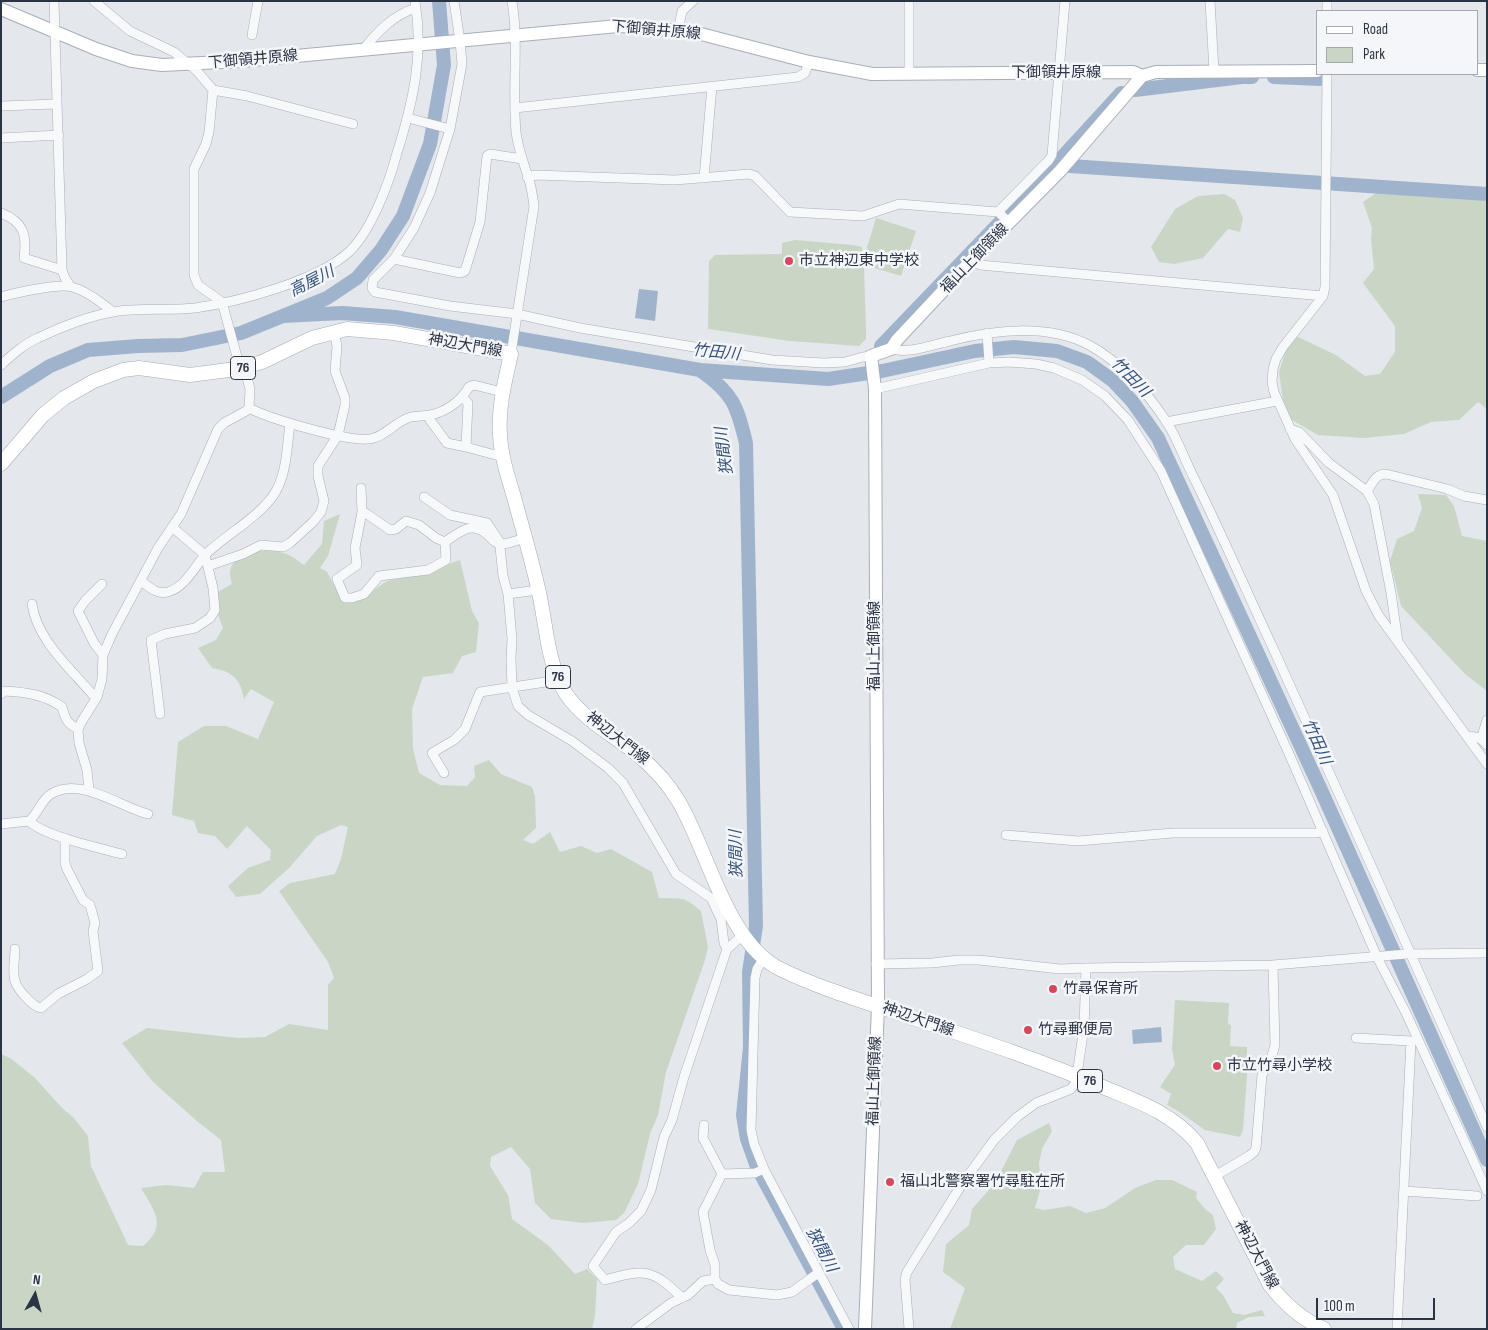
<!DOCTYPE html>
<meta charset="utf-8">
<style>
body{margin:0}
#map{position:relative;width:1488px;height:1330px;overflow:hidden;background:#e4e7ec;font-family:"Sofia Sans Condensed",sans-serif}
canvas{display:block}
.frame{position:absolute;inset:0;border:2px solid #2b3445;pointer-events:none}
.legend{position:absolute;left:1316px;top:10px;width:162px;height:65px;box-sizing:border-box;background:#f4f6f9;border:1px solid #a4a8b1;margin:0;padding:6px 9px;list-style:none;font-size:15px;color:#2b3445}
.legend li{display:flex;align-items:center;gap:10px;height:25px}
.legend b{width:25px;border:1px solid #a4a8b1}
.north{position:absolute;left:10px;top:1270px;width:50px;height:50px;-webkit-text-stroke:4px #f4f6f9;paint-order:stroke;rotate:7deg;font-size:14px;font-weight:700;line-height:20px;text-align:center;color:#2b3445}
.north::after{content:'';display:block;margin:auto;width:18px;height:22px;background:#2b3445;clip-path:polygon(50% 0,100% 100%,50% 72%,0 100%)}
.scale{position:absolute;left:1316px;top:1298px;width:119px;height:22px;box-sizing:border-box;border:2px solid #2b3445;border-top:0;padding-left:6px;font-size:15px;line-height:18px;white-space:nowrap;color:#2b3445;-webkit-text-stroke:4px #f4f6f9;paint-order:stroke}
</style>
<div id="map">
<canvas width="1488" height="1330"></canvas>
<div class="frame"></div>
<ul class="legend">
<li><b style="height:6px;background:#fff"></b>Road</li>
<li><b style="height:14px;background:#c9d6c5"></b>Park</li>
</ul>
<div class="north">N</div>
<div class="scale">100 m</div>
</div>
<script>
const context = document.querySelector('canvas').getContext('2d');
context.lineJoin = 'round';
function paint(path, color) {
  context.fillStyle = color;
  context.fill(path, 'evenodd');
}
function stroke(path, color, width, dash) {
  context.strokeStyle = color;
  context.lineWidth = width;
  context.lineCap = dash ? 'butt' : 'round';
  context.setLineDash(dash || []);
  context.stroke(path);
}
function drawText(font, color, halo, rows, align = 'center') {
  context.font = font + ' "Sofia Sans Condensed","Noto Sans JP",sans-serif';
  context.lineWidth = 5;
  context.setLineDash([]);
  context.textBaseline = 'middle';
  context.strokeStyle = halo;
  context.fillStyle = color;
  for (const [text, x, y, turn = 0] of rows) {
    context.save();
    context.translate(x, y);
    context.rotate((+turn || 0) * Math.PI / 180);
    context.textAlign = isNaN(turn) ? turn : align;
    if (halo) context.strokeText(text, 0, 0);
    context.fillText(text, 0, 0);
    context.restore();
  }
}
paint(new Path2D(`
 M1379,191L1487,199V409L1478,402L1459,420L1431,422L1404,434L1364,438L1318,435L1292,420L1283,400L1279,372L1286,350L1296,336L1336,355L1365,376L1380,374L1395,352V326L1363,283L1374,269L1371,239L1372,228L1363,202Z
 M1224,194L1235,200L1243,218L1240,232L1228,229L1203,258L1174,264L1159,262L1151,247L1175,209L1198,196Z
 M876,218L916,231L901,276L862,264Z
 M795,240L853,245L862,247L861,264L864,268L866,332V339L859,346L790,341L708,329L709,261L715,255L782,254V243Z
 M1418,494L1446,495L1454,506L1462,536L1487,541V691L1465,674L1401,606L1390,561L1397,539L1414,531L1422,508Z
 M340,514L328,556L320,568L327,572L343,601L356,602L387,581L421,574L460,560L472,611L479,623L476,652L462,656L453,673L423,677L412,709L413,749L419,773L440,785L467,786L475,777L474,766L489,760L501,774L532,787L535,796L536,828L523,840L533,844L550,832L560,852L581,846L597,853L611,849L652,872L659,898C682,899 682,895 701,911L708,947L704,963L666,1072L658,1115L650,1134L638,1184L624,1213L616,1220L583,1223L551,1219L535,1203L530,1169L511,1147L491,1157L490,1166L508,1195L512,1219L548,1245L575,1274L587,1269L597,1279L595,1316L592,1329H1V1054L10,1058L34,1077L63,1109L73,1117L88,1136L91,1166L128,1245L143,1246C168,1225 154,1211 141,1188L166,1185L194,1188L203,1172H225L221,1140L198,1122L153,1082L122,1043L147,1028L238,1038L265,1037L289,1024L328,1030V985L334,978L328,962L279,891L290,883L335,874L341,859L348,827L341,825L317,836L289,868L260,894L236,897L228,886L248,868L270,860L271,850L247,826L227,849L215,836L198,833L194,821L172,815L178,742L204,726H226L258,739L274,702L251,689L244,699C240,678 233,672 212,668L198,648L216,640L223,628L218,615V592L232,584C231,581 230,576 230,572C233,550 267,548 284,553C291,555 298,561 304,565L322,544L324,521Z
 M1175,1000L1229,1003L1228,1024L1231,1025L1230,1046L1247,1047V1076L1243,1130L1240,1137L1205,1130L1178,1111L1167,1105L1171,1094L1160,1087L1175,1065L1172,1049Z
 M1049,1123L1052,1131L1042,1149L1039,1163L1041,1187L1035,1208L1044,1210L1070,1206L1086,1213L1105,1208L1135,1188L1156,1180H1172L1197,1192L1196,1198L1205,1209L1213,1215L1216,1229L1204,1245H1186L1173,1257L1175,1269L1202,1281L1216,1271L1224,1279L1216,1288L1223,1295L1233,1313L1244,1315L1262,1310L1265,1316L1249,1317L1237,1323L1236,1329H950L965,1288L943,1272L946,1244L969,1225L972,1209L995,1183L1017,1140Z`), '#c9d6c5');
paint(new Path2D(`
 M639,289L658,291L655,321L635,318Z
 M1161,1027L1162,1042L1133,1044L1132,1030Z`), '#9fb4cc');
stroke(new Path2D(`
 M1274,77L1320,79
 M1135,90L1242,77H1252
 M1055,165L1487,194
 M283,316L342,313L395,317L700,370L828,379L882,371L975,351L1014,347L1057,351L1087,362L1112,380L1132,401L1158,438L1321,790L1487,1160
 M881,346L1055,165L1121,93
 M701,371C733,393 737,406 746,443L756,926L749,972L750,1048L743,1115L747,1139L757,1167L844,1329
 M1,397L50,366L88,350L138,346L182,345L241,333L327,298L357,278L381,250L403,216L430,144L444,65L439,1`), '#9fb4cc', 14);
const street = new Path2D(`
 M54,1L62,270L65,278L70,286
 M454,1L460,41L462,64L450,129L430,193L414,228L394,259L373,280L372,288L375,292L450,306L517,314L580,328L772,360L824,363L845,362L863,357L871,356
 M1210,1L1214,71
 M1327,1V11
 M678,31L682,11L693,1
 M252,35L258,1
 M362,51C377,32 393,15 416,8
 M909,73V1
 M1327,74L1325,287L1323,296L1283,347L1276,359L1273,369L1272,382L1274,392L1295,439L1333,495L1366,591L1379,616L1487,764
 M213,90L247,96L353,124
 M1,106L57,104
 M515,108L798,77L805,73L809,62
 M408,118L450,129
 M1,138L59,135
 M527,177L536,175L675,180L749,174L755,176L790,212L863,216L899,204L998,212L1010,223
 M704,178L712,86
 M998,212L1049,160L1052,155L1065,1
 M1,213C24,222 27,235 24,258L62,270
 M394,259L460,273L465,271L480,222L487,156L490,154L522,159
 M971,261L980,265L1323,296
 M1,297C15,293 59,283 72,287C87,291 101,302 113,312
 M987,333L989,363
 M891,349C910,354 931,345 950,341C993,330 1047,323 1089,345C1119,361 1147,392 1166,421C1178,439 1185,461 1195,480C1222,535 1247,592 1273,648C1345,807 1417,966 1487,1127
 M511,354L534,206C533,199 532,191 530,183C525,166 518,150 516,132C512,88 519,45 512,1
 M1,365C12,355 24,344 38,338C59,328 89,316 113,312C140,307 168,311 195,308C238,302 318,281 350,251C372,229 389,183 397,153C413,102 424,55 415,1
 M875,389L989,363L1009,362L1036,364L1054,368L1082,380L1105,396L1128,420L1161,471L1290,756L1377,957L1406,1013L1487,1191
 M463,398L468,403L466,447L503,457
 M249,408C268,418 355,445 374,438C388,434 396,421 411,417C417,416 424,416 430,415C446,412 461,401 469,387L474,385L502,392
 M430,415V420L447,443L466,447
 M1166,422L1277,401
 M1290,429L1299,432L1329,463L1367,491L1374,504L1391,593L1398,642
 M361,488L362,512L355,548L357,565L337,579L345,598H352L364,594L379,576L428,570L446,560L445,542
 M1367,491C1373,483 1375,474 1386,474L1447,489L1464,496L1487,500
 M424,497L450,515L487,523L501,544L500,547L503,576L508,594L512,639L511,658L512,688L518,706L528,715L572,741L608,768L623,783L676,874L711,898L721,919L724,943L727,949
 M362,512L367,514L390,530L396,529L406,521L419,525L436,538L445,542C461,531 472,520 489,536C492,540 496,544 502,544C509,544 518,540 525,538
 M208,566L243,554L261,545L283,547L290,543L313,522L321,512L324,501L318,476V466L338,435L345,405V398L335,371L337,346L334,331
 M141,581C149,587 157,595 168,592C185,587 194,568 205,555C225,535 263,515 276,491C287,472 287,445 290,424
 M102,584L85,601L78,611L94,643L103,655
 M508,594L538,590
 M32,604C37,640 70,668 93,695L97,697
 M1,694L3,691C24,692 44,694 62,707C65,718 67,724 78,729
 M160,714L151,640L165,634L195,628L210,618L215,610L213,588L205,555L172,527
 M1467,737C1476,735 1481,738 1487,745
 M1481,739L1487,720
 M444,773L432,753L454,740L465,729L480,692L559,680
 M89,790L87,770L79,743L78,729L82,721L97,697L102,679L103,655L112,634L158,548L181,514L218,429L224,423L246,411L249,408L250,389L246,374L239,364L222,302L198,285L194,275V169L206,144L209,132L213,90L197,71L174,52L130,31L94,1
 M29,821C44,836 99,848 122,854
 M1,824L29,821C38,814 41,800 51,794C80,776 120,807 148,814
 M1006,835L1078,841L1173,833H1317L1323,831
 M15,949C15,958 12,972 15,981C17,989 33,1007 41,1008L58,994L87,979L98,971L93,931L95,923L90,905L83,900L67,869L65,863V838
 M764,958L757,969L755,978L751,1130L754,1144L764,1169L849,1329
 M876,964L932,963L959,960H979L1060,969L1086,968L1273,965L1407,954L1487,953
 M1356,1038L1411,1041L1397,1329
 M704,1125L703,1138L722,1174
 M764,1169L755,1173L722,1174L703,1212L710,1250L715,1265V1279L718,1284L729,1290L777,1295L792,1292L818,1273
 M1215,1176L1249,1156L1254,1152L1256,1148L1262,1075L1271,1059L1275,1045L1273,965
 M1404,1191L1477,1196
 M682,1298C652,1268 644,1269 605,1280L593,1266L616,1232L629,1223L641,1211L651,1190L664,1137L672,1120L684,1077L727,949L743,935
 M636,1329L671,1303L688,1295L703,1281L715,1279
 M909,1329L905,1279L907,1272L962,1184L994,1140L1017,1117L1036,1103L1071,1089L1076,1082L1084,1027L1086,968`);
const secondary = new Path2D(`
 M1,9L96,49L132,61L162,65L242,61L618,26L644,27L701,34L809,62L872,74L1133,72L1142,76L1156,72L1317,71
 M1477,70H1487
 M865,1329L878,1006L875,389L871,356L891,349L897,340L971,261L1060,171L1142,76`);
const primary = new Path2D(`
 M1,464L43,415L64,398L94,381L123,370L139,368L190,375L236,369L262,362L312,338L347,329L394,333L511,354C505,381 498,407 500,435C501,456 508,477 514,497C522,527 531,557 538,588C546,621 547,665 566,694C584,720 613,735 637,754C654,768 668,783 679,802C708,851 727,943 780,969C817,987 856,999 895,1012C963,1035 1032,1057 1098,1085C1136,1101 1170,1111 1197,1143L1270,1285C1285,1305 1301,1319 1324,1329`);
stroke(street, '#a9aeb7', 10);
stroke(secondary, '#a9aeb7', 14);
stroke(primary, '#a3abb8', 15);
stroke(street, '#f7f8fa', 9);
stroke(secondary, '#fff', 12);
stroke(primary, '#fff', 14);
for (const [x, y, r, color] of [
 [789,261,5,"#d1495b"],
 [1053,989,5,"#d1495b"],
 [1028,1030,5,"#d1495b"],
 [1217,1066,5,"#d1495b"],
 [890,1182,5,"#d1495b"]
]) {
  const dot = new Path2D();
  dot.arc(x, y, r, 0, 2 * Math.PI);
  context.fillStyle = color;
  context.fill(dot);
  stroke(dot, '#f4f6f9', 2);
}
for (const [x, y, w] of [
 [243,368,25],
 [558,677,25],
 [1090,1081,25]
]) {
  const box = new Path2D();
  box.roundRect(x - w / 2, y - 11.5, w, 23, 4);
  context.fillStyle = '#f4f6f9';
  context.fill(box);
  stroke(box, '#2b3445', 1);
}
drawText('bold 14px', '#2b3445', null, [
 ["76",243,368],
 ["76",558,677],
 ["76",1090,1081]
]);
drawText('15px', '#2b3445', '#f4f6f9', [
 ["下御領井原線",656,31,5],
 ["下御領井原線",253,60,-5],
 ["下御領井原線",1056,73],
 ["福山上御領線",975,259,-46],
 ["神辺大門線",465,346,10],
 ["福山上御領線",875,646,-90],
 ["神辺大門線",617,739,38],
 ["神辺大門線",918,1020,19],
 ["福山上御領線",875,1081,-88],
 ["神辺大門線",1256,1255,62]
]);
drawText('15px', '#2b3445', '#f4f6f9', [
 ["市立神辺東中学校",799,261],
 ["竹尋保育所",1063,989],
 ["竹尋郵便局",1038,1030],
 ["市立竹尋小学校",1227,1066],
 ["福山北警察署竹尋駐在所",900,1182]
], 'left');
drawText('italic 16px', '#34527a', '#f4f6f9', [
 ["高屋川",312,282,-27],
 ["竹田川",716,353,6],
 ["竹田川",1130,378,45],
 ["狭間川",725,451,-97],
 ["竹田川",1316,742,66],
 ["狭間川",737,854,-91],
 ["狭間川",821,1250,62]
]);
</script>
